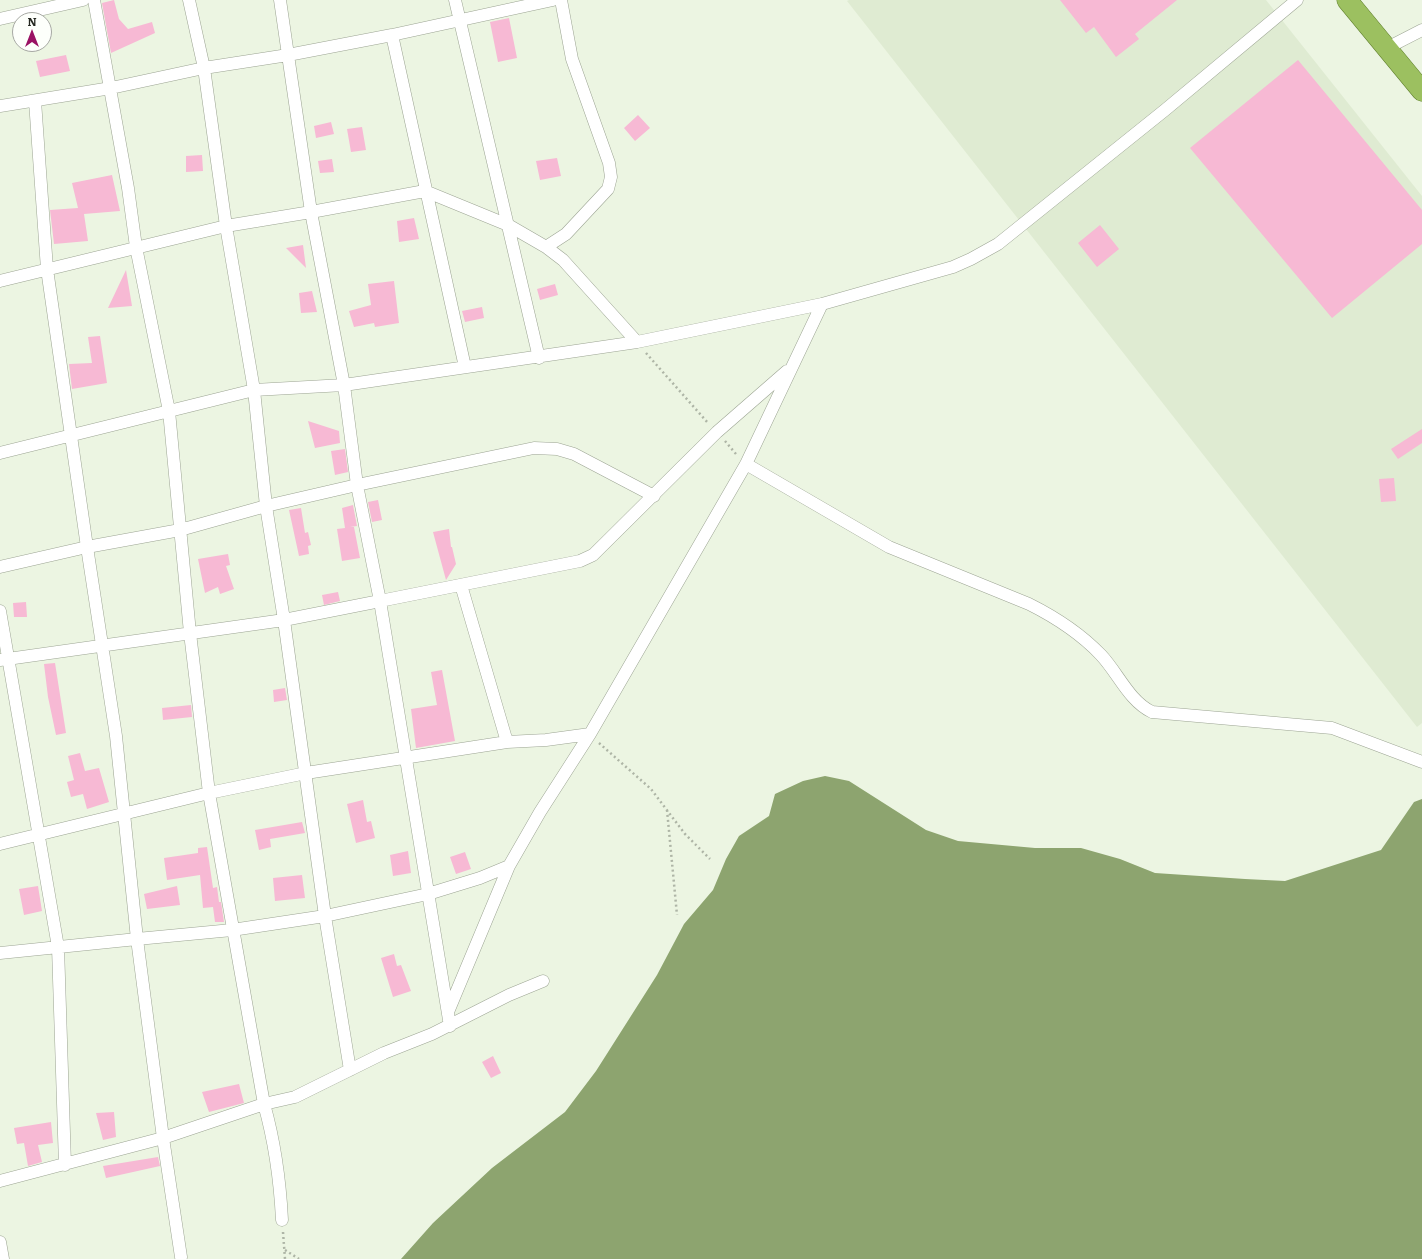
<!DOCTYPE html>
<style>
body{margin:0}
#map{position:relative;width:1422px;height:1259px;overflow:hidden;background:#ecf5e2;font-family:Literata,serif}
canvas{display:block}
.north{position:absolute;left:12px;top:12px;width:40px;height:40px;box-sizing:border-box;background:#fdfffb;border:1px solid #a6a8a3;border-radius:50%;rotate:0deg;font-size:11px;font-weight:700;line-height:16px;text-align:center;color:#23261f}
.north::after{content:'';display:block;margin:auto;width:14px;height:18px;background:#9a1264;clip-path:polygon(50% 0,100% 100%,50% 72%,0 100%)}
</style>
<div id="map">
<canvas width="1422" height="1259"></canvas>
<div class="north">N</div>
</div>
<script>
const context = document.querySelector('canvas').getContext('2d');
context.lineJoin = 'round';
function paint(path, color) {
  context.fillStyle = color;
  context.fill(path, 'evenodd');
}
function stroke(path, color, width, dash) {
  context.strokeStyle = color;
  context.lineWidth = width;
  context.lineCap = dash ? 'butt' : 'round';
  context.setLineDash(dash || []);
  context.stroke(path);
}
paint(new Path2D(`
 M849,0H1266L1422,196V723L1417,727L847,1Z`), '#dfebd2');
paint(new Path2D(`
 M825,776L849,781L926,830L958,841L1035,848H1081L1120,859L1155,873L1245,879L1285,881L1381,850L1414,802L1422,799V1259H401L433,1223L492,1168L565,1112L596,1071L657,975L684,924L713,890L726,859L739,836L769,816L775,794L803,781Z`), '#8da46f');
paint(new Path2D(`
 M114,0L119,19L128,29L152,22L155,33L111,53L102,3Z
 M1060,0H1177L1135,34L1139,39L1116,57L1094,27L1086,33Z
 M509,18L517,58L498,62L490,22Z
 M66,55L70,71L40,77L36,61Z
 M1298,60L1422,210V244L1332,318L1190,148Z
 M638,115L650,128L635,141L624,128Z
 M331,122L334,134L316,138L314,126Z
 M362,127L366,150L351,152L347,129Z
 M202,155L203,171L186,172V156Z
 M557,158L561,176L540,180L536,161Z
 M332,159L334,172L320,173L318,161Z
 M112,175L120,211L84,214L88,241L54,244L50,210L78,208L72,183Z
 M414,218L419,239L399,242L397,221Z
 M1100,225L1119,249L1097,267L1078,243Z
 M303,245L306,268L286,248Z
 M126,270L132,306L108,308Z
 M394,281L399,323L375,327L374,323L354,327L349,311L371,305L368,284Z
 M555,284L558,295L540,300L537,289Z
 M312,291L317,312L301,313L299,293Z
 M482,307L484,318L465,322L462,311Z
 M100,336L107,383L72,389L69,364L92,363L88,337Z
 M308,421L339,431L340,443L315,448Z
 M1422,429V443L1398,459L1391,449Z
 M345,449L348,472L335,475L331,451Z
 M1394,478L1396,501L1381,502L1379,479Z
 M378,500L382,520L372,522L368,502Z
 M353,505L357,526L350,527H354L360,558L342,561L337,529L345,528L342,508Z
 M301,508L305,533L308,532L311,545L308,546L309,554L299,556L289,510Z
 M449,529L451,547H452L456,564L446,580L433,532Z
 M228,554L230,565L226,566L234,589L220,594L218,587L205,593L198,559Z
 M338,592L340,601L324,605L322,595Z
 M26,602L27,617H14L13,603Z
 M55,663L66,733L56,735L48,697L44,664Z
 M442,670L455,741L416,748L411,709L437,705L431,672Z
 M285,688L287,700L274,702L273,690Z
 M191,705L192,717L163,720L162,708Z
 M80,753L85,771L99,768L109,802L87,809L83,794L71,797L67,782L74,780L68,756Z
 M363,800L367,822L371,821L375,838L356,843L347,804Z
 M302,822L305,833L270,839L271,847L259,850L255,830Z
 M207,847L213,888L217,887L219,902H221L224,922H215L213,907L203,908L200,875L167,880L164,858L198,853V848Z
 M408,851L411,873L393,876L390,855Z
 M465,852L471,869L456,874L450,857Z
 M302,875L305,898L275,901L273,878Z
 M38,886L42,911L24,915L19,889Z
 M177,886L180,905L147,909L144,894Z
 M394,954L397,966L401,965L411,991L393,997L381,958Z
 M493,1056L501,1073L491,1078L482,1062Z
 M239,1084L244,1103L209,1112L202,1092Z
 M114,1112L116,1137L103,1140L96,1113Z
 M51,1122L53,1143L38,1145L42,1162L28,1166L24,1143L17,1144L14,1128Z
 M158,1157L160,1166L106,1178L103,1166Z`), '#f7b9d4');
const minor = new Path2D(`
 M280,0L288,55L392,35L553,0
 M455,0L539,358
 M561,0L572,59L609,163L611,177L608,189L566,234L546,247L563,260L637,342
 M0,19L83,0
 M392,35L465,367
 M1387,48L1422,30
 M0,106L111,88L204,68L288,55L311,212L425,191L508,225L546,247
 M0,281L226,226L311,212L344,385L357,485L380,601L284,620L266,506L254,390L226,226L204,68L189,0
 M0,453L254,390L344,385L637,342L822,304L953,267L971,259L998,244L1165,110L1297,0
 M746,464L889,547L1029,604C1055,617 1081,634 1101,655C1118,673 1129,701 1152,712L1332,728L1422,762
 M0,567L87,547L180,530L266,506L357,485L534,448L557,449L574,454L654,496
 M461,585L507,742
 M0,611L58,947L65,1165
 M0,660L284,620L325,916L350,1070
 M0,844L209,793L190,633L169,411L136,247L128,188L94,0
 M0,953L137,939L116,736L87,547L47,269L35,101
 M448,1012L509,866
 M450,1026L380,601L580,561L593,555L717,432L787,371
 M0,1181L163,1138L264,1104L295,1097L384,1053L432,1034L509,995L543,981
 M282,1220C280,1180 275,1143 264,1104L209,793L306,773L507,742L546,740L590,734
 M0,1242L3,1259
 M181,1257L163,1138L137,939L232,930L325,916L428,894L480,878L509,866L540,812L590,734L746,464L822,304`);
const trunk = new Path2D(`
 M1347,0L1422,91`);
stroke(minor, '#9ca493', 13);
stroke(trunk, '#62802f', 21);
stroke(new Path2D(`
 M646,353L708,423
 M725,441L736,454
 M599,743L651,789L685,834L710,859
 M667,810L677,915
 M283,1232L285,1259
 M285,1250L299,1259`), '#aeb5a6', 2.5, [2, 3]);
stroke(minor, '#fff', 12);
stroke(trunk, '#9cc060', 20);
</script>
